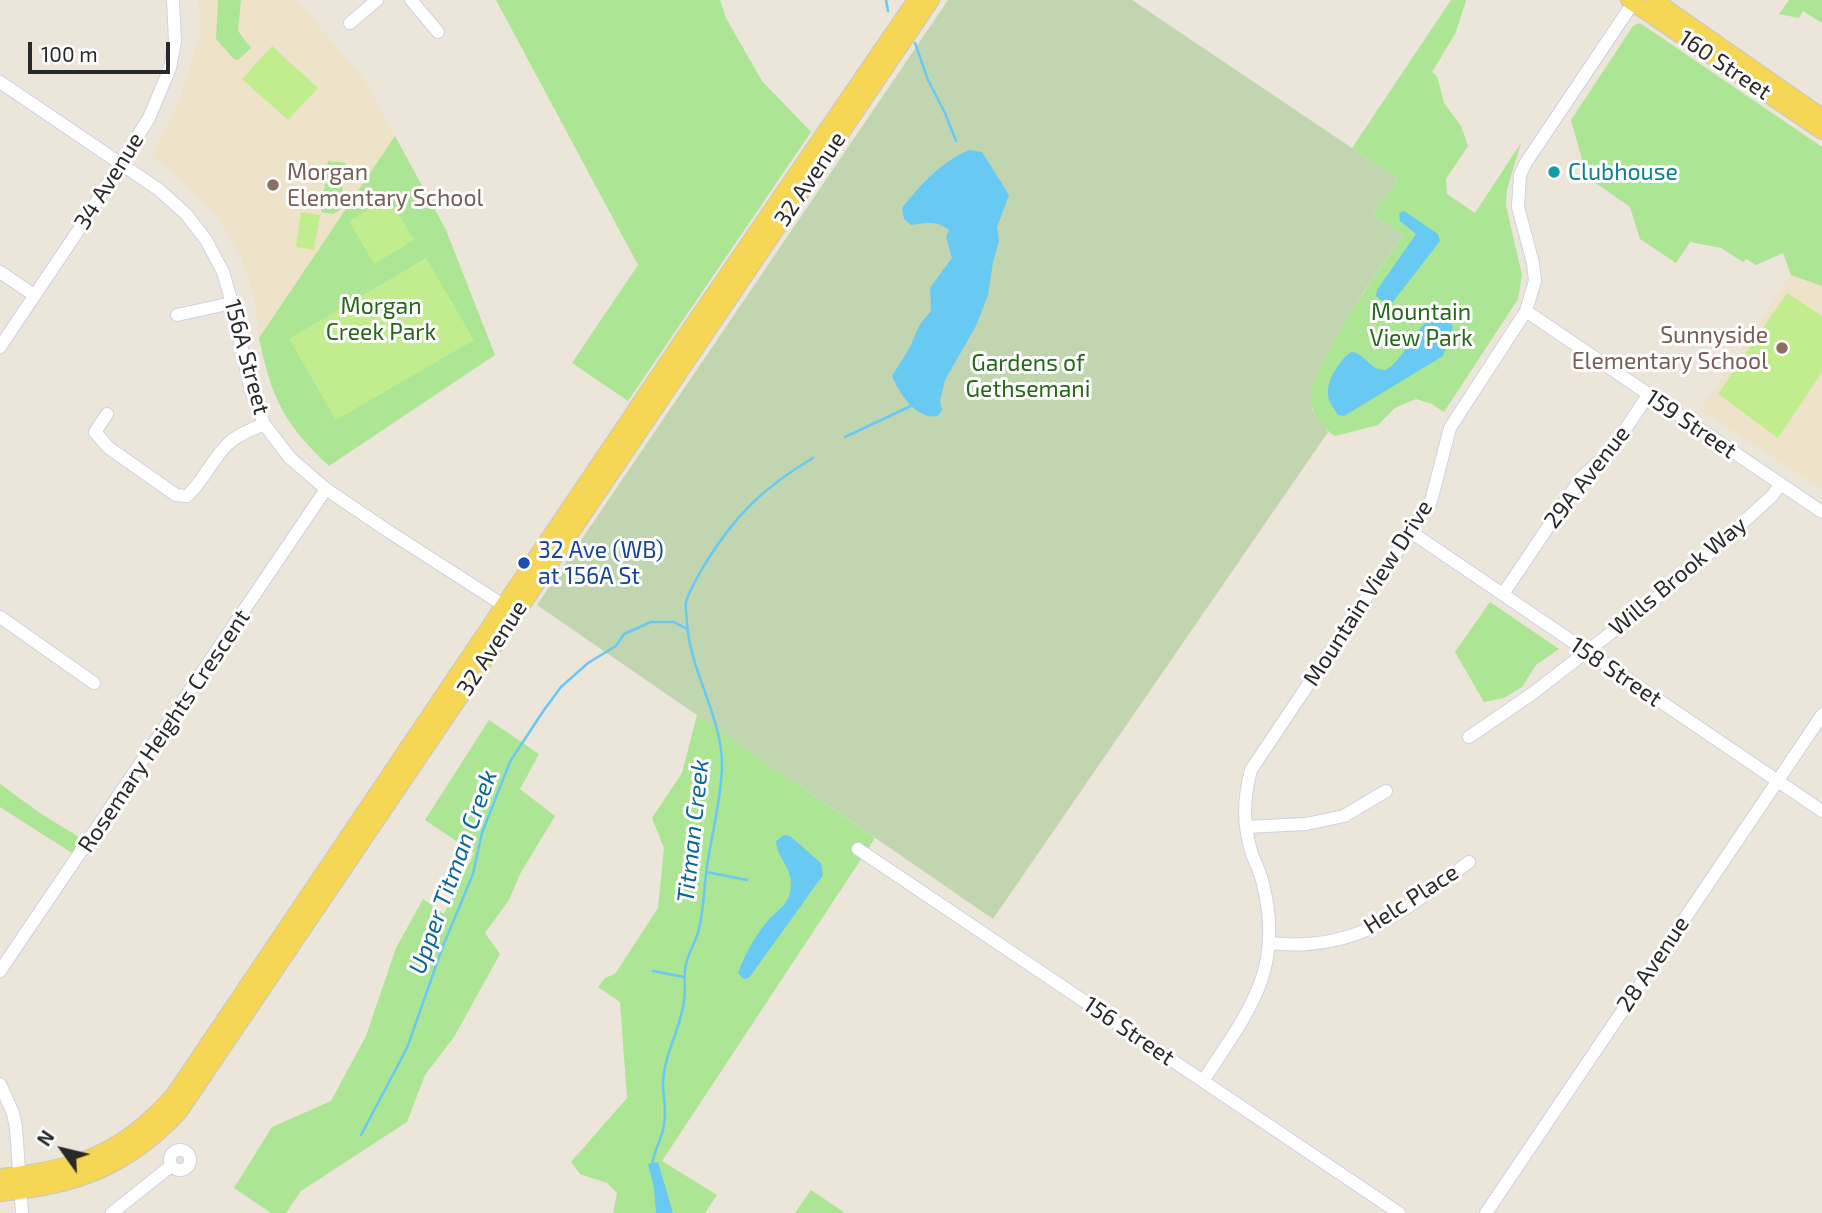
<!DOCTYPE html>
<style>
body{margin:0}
#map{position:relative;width:1822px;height:1213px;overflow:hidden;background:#ece5da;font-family:"Exo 2",sans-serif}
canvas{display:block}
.north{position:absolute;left:28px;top:1115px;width:70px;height:70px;-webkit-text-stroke:5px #fff;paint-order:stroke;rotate:304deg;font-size:19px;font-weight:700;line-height:28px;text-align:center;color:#292929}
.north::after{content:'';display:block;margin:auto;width:24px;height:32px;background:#292929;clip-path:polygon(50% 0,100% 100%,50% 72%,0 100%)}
.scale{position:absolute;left:28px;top:42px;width:142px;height:32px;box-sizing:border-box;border:4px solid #292929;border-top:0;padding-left:9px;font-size:21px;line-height:24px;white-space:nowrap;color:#292929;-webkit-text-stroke:5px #fff;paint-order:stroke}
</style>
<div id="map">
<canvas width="1822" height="1213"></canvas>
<div class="north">N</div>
<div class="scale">100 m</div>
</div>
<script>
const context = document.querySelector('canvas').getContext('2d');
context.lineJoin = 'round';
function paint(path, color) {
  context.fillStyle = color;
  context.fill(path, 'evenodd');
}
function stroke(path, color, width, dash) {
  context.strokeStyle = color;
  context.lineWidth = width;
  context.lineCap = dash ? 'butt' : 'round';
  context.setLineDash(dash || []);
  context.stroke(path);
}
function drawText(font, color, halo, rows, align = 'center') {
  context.font = font + ' "Exo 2",sans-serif';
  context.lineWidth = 6;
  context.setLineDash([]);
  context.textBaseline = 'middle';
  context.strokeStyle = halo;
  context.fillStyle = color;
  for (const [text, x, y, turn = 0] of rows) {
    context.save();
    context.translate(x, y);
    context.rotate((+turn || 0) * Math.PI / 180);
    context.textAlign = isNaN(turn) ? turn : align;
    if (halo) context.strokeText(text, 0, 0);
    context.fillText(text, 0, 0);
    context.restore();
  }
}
paint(new Path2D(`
 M198,0H297L365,81L395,136L259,338L255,302L242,259L216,215L152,155L181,96L201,30Z
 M1791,275L1822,286V489L1700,410Z`), '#eee3c8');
paint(new Path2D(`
 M218,0H241L238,31L251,48L238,60L234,59L216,39Z
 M496,0H720L726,18L762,81L811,132L628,401L572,363L638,265Z
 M1451,0H1466L1465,4L1455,34L1432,72L1437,76L1444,103L1461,126L1468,146L1446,179L1447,194L1475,213L1521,143L1507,189L1506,206L1522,275L1518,299L1444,412L1432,404L1416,399L1395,408L1378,425L1335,436C1320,427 1306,404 1311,386C1314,376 1321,366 1326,357C1347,314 1376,275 1403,235L1373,215L1398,179L1352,148Z
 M1789,0H1822V23L1803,11L1799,18L1779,14Z
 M1640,23L1822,147V286L1791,275L1783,253L1756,265L1746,259L1743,262L1721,248L1690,242L1676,263L1640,239L1630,207L1587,177L1571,120L1633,26Z
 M395,136L446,230L495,355L329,466C285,425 271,398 259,338Z
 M328,161L346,163L340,210L333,214L321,212Z
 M1490,602L1559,649L1536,665L1522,687L1504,698L1484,702L1455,652Z
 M697,715L875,838L662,1161L717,1195L705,1213H613L617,1193L607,1183L580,1174L571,1162L627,1098L620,1002L598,987L605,978L615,974L658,908L664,848L652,818L682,773Z
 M489,720L539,754L520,789L555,816L520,874L509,900L485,933L500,954L454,1037L425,1075L407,1122L301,1191L286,1213H271L234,1188L272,1127L331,1101L366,1036L396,948L423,899L444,914L474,853L425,820Z
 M0,784L40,813L82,839L72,853L0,807Z
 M811,1190L845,1213H795Z`), '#ace594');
paint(new Path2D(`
 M948,0H1132L1398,179L1373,215L1403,235L1363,293L1333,343L1311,388L1312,409L1328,432L993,919L537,605Z`), '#c1d6b0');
paint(new Path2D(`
 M272,46L318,88L288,120L242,79Z
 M389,198L414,240L374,264L349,221Z
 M301,212L320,215L314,250L296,247Z
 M426,258L474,340L336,420L289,339Z
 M1787,293L1822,316V372L1778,438L1718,394Z`), '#c2ed8f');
paint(new Path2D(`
 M969,150L982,152L1009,195L997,227L999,241L993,262L988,295L976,326L945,380L940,401L942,410L938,416C916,420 900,394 892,376L909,349L920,324L931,311L930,288L952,258L946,237L949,230C937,220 925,223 911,225L904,219L902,208C922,183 940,163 969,150Z
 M1404,211L1438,234L1440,241L1392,303L1386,304L1376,296L1377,290L1416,234L1400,221L1399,213Z
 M1435,317L1448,320L1453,327L1443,356L1344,416L1338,415C1334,408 1328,402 1328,394C1327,379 1340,360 1351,352C1366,353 1369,371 1386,370C1407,357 1413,327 1435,317Z
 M784,835L790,836L821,863L823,875L749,978L744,979L738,973C744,956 754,938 765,924C777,909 791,906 791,883C791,868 777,857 776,841Z
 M658,1162L673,1213H656L654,1188L648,1164Z`), '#68c9f3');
stroke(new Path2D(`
 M886,0L888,11
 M915,43L928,80L945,113L956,141
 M845,437L913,405
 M706,872L747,880
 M653,971L684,977
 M361,1135L407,1048L443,946L473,874L482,833L502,782L511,760L544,710L561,687L588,663L616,646L624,634L651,622H674L687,629
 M652,1165C654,1150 662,1139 664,1125C667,1110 663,1097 663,1083C664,1054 681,1028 684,1001C686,989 683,976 686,964C689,952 696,941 699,929C704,908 704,887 707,866C712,833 721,801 722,767C723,718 690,672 687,623C687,617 685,609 686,602C690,589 698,576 705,564C735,515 764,487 813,458`), '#68c9f3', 2.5);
const minor = new Path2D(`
 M411,0L438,32
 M350,23L377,0
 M0,82L158,189L186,214L206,240L223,272L232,303L251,391L264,424L290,458L326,489L388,531L511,610
 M0,272L34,295
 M1526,311L1822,512
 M177,315L232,303
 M0,347L84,222L149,118L170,68L175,41L173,0
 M107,414L95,432L109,448L176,495L187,496C204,481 212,458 229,443C238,434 253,429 264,424
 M1411,532L1822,811
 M1503,594L1581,478L1611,451L1648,395
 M0,617L94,683
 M1469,737L1533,693L1682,578L1772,496L1781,484
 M1246,827L1306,824L1344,816L1386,791
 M858,849L1399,1213
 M1270,943C1358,953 1403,911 1469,862
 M0,971L326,489
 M1203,1081C1247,1013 1285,971 1263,884C1261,874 1256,864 1252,854C1243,825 1243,800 1251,770L1431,501L1450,428L1526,311L1535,281L1533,263L1518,207L1520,175L1525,164L1635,0
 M0,1084L13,1113L16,1128L22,1213
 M170 1160a10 10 0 1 1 20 0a10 10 0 1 1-20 0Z
 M112,1213L171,1166
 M1486,1213L1822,715`);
const major = new Path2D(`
 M1629,0L1822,131
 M1654,0L1822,117
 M0,1177C76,1169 122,1154 174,1095L687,334L916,0
 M0,1193C76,1186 126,1168 179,1112L931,0`);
stroke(minor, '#cfd2e3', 14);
stroke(major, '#c7c7c7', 18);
stroke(minor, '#fff', 12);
stroke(major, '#f5d655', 16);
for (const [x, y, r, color] of [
 [1554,172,7,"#0f9aa8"],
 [273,185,7,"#8d6e63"],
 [1782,348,7,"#8d6e63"],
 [524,563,7,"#1a4fb4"]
]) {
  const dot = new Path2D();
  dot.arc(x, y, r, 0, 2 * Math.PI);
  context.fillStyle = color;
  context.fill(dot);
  stroke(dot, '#fff', 2.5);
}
drawText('23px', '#292929', '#fff', [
 ["160 Street",1725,65,34],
 ["32 Avenue",810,179,-56],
 ["34 Avenue",109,181,-58],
 ["156A Street",247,357,75],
 ["159 Street",1691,424,34],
 ["29A Avenue",1587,477,-52],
 ["Wills Brook Way",1678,576,-40],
 ["Mountain View Drive",1368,593,-57],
 ["32 Avenue",492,648,-57],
 ["158 Street",1616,672,34],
 ["Rosemary Heights Crescent",164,731,-56],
 ["Helc Place",1411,899,-33],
 ["28 Avenue",1653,964,-56],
 ["156 Street",1129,1031,34]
]);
drawText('23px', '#785e54', '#fff', [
 ["Morgan",287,172],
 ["Elementary School",287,198],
 ["Sunnyside",1768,335,"right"],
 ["Elementary School",1768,361,"right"]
], 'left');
drawText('23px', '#0d838f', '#fff', [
 ["Clubhouse",1568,172]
], 'left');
drawText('23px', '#256817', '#fff', [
 ["Morgan",381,306],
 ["Creek Park",381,332],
 ["Mountain",1421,312],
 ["View Park",1421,338],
 ["Gardens of",1028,363],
 ["Gethsemani",1028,389]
]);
drawText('23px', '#164399', '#fff', [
 ["32 Ave (WB)",538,550],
 ["at 156A St",538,576]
], 'left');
drawText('italic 24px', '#08659d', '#fff', [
 ["Titman Creek",693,831,-84],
 ["Upper Titman Creek",453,872,-70]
]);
</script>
